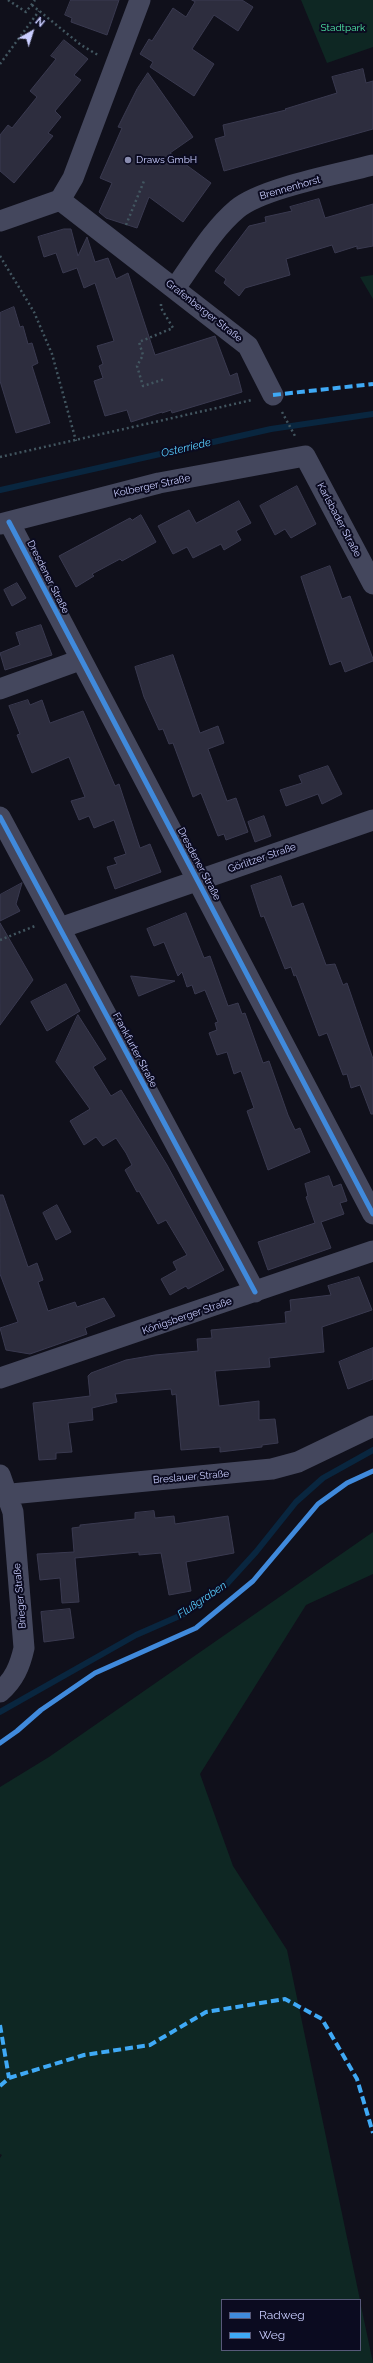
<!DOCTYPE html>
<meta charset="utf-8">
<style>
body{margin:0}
#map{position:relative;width:373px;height:2363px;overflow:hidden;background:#10101b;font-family:Raleway,sans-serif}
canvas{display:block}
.legend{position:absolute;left:221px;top:2299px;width:140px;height:52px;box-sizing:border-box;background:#0b0b20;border:1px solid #575979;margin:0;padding:5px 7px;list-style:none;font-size:12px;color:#caceff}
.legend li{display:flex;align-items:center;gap:8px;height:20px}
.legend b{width:20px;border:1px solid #575979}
.north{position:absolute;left:12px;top:12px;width:40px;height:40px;-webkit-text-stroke:3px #0b0b20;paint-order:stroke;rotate:39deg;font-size:11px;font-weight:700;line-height:16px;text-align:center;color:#caceff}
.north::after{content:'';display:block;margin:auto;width:14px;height:18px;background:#caceff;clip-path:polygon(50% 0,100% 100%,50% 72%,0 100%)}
</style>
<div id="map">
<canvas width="373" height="2363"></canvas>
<ul class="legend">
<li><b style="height:5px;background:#408adc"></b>Radweg</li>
<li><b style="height:5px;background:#3fa9f5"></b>Weg</li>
</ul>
<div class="north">N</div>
</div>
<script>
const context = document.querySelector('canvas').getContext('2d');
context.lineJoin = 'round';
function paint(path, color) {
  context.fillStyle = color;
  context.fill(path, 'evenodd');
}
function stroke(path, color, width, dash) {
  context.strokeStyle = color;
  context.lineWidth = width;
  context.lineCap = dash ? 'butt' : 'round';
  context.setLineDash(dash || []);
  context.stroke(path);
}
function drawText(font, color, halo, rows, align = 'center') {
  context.font = font + ' Raleway,sans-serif';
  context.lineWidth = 4;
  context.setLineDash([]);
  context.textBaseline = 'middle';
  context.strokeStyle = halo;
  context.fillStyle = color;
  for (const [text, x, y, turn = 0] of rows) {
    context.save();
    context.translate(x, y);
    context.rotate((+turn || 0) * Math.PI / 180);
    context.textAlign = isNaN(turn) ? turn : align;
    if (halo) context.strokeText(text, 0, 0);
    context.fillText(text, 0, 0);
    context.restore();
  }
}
paint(new Path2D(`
 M301,0H373V47L327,63Z
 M373,275V299L360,277Z
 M373,1532V1574L306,1605L200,1774L233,1866L287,1950L360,2300H222V2350H360V2301L373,2363H0V2158L2,2155L0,2154V1787L49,1757Z`), '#0e2723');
stroke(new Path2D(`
 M0,490L271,429L373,414
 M0,1712L136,1635L184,1614L225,1586L256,1552L296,1502L323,1478L373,1450`), '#09263f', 6);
const building = new Path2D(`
 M71,0H119L107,35L71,22L72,18L65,15Z
 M192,0H242L253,7L238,31L214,15L192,49L214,64L194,96L150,67L153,62L140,54L149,39L152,41L173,8L186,17L195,2Z
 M64,40L88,59L74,75L81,80L55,111L61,117L48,133L53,136L14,183L0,171V135L8,125L12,128L37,97L30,91L56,59L51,56Z
 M363,69L366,83L373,81V129L224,171L215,139L225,136L223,125L286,110L285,109L337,93L332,77Z
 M148,73L193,137L170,153L211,183L183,222L149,197L137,228L106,218L99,212L112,183L100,178L122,128L118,127L137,89Z
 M319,199L325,218L373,204V246L357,249V246L335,253L332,245L286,259L290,275L245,288L239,296L224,283L226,279L215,271L249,226L266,222L265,217L292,211L290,207Z
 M64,229H71L78,256L87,237L95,262L108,258L116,279L128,273L155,355L215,336L230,376L237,373L242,392L172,413L171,410L162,413V412L131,422L127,410L105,416L94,381L103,378L99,366L103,364L97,346L114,341L95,283L84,288L77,268L63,273L56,253L44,257L38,237Z
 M14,307L20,327L23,326L28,344L32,343L38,363L32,366L50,423L16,433L0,381V313Z
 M297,486L316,524L291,538L285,529L275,535L260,506Z
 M239,501L251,523L236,531L241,540L224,550L221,544L193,558L187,547L173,554L158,526L189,510L196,523Z
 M141,515L156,542L122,561L120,559L92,574L94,576L76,587L59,556L130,518L132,520Z
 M330,566L342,599L350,596L373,659V661L345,672L341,661L330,665L301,577Z
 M17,583L26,598L12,606L4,590Z
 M41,625L52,655L5,670L0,653L20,645L16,633Z
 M173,655L200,733L218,726L224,743L208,749L227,801L236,798L248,832L226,840L224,834L218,836L201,793L193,797L173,743L169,744L163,729L159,730L144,697L135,667Z
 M28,700L30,705L42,700L50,723L83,711L115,786L119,784L140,848L150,844L161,872L115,889L107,867L117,864L114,858L126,854L114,820L94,828L89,816L79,820L71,801L85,797L69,757L32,773L17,735L20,734L9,706Z
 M328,766L342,794L322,804L318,794L286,806L280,790L302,783L299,776Z
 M264,816L271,836L255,842L248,822Z
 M281,876L292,907L303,903L326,965L335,964L343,985L347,983L373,1059V1114H371L360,1085L351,1088L347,1074L343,1075L327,1033L319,1036L296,975L294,976L291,967L285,969L264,916L261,917L251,886Z
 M22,883L16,904L20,911L0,921V895Z
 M186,913L204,958L210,956L228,1006L238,1003L242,1014L245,1013L263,1063L269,1061L288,1115L295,1130L300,1128L310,1152L268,1170L247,1111L254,1108L241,1071L234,1074L227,1052L217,1055L209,1033L217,1030L215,1023L218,1022L205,990L195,994L192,985L187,987L182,972L178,976L164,942L154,946L147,929Z
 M0,923L33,980L0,1025Z
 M131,976L175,981L139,996Z
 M66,984L80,1011L47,1031L31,1002Z
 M78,1015L106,1059L93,1067L111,1096L121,1090L167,1165L224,1270L188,1289L186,1286L170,1295L161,1279L177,1270L173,1262L187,1255L166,1220L158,1224L139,1191L137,1192L125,1170L132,1165L126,1153L116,1138L103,1146L96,1137L84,1145L70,1121L90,1109L56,1062Z
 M329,1176L333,1187L341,1184L347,1201L340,1203L344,1214L321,1222L331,1248L268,1270L258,1242L315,1223L306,1197L308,1196L305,1184Z
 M0,1195H3L28,1267L37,1263L43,1280L38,1282L48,1311L75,1302L77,1307L104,1298L115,1316L85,1328L87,1334L30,1354L6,1350L0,1328L18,1322L0,1274Z
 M57,1205L71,1232L56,1240L43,1213Z
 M359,1277L372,1310L322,1327L324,1352L269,1358L270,1367L215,1371L219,1406L259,1401V1420L275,1419L278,1443L262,1445V1447L220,1452V1447L181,1450L176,1394L172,1395L171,1389L115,1394L117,1402L92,1408L93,1420L68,1423L72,1452L56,1453V1459L39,1460L33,1403L90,1396L88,1376L91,1373L126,1360L155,1355L198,1351L197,1339L212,1338L211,1330L286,1323L285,1312L291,1311L290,1300L331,1295L328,1286Z
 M373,1348V1379L348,1389L339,1362Z
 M154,1511L155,1518L174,1516L175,1524L228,1516L234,1553L186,1562L191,1591L169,1595L161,1553L139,1555V1552L75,1558L79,1602L62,1603L60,1578L40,1580L37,1554L74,1552L72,1528L80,1527V1525L135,1519V1513Z
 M70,1609L74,1638L44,1642L41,1612Z`);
paint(building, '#2d2d3e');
stroke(building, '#3a3a50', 1);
stroke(new Path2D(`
 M8,0L26,12L35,0
 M32,5L81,45L98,55
 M0,64L39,11
 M126,225L144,181
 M0,256L34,312L52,354L76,441
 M161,304V308L173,328L139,342L143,355L137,366L143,386L165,379
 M282,412L295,436
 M0,457L252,400
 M0,940L35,926`), '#425660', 2.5, [2, 3]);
stroke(new Path2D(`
 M60,200L248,346L273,395
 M0,221L60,200L73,178L140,0
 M175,288C194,262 212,230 237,209C262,188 339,174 373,165
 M9,522L373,1214
 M0,524L159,483L305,456L373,584
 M0,689L80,660
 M0,817L255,1292
 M60,928L373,820
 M0,1378L373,1251
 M0,1475L13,1512L24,1648C20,1666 14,1680 0,1692
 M0,1495L272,1469L298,1462L373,1426`), '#44475d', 21);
stroke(new Path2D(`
 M273,395L373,384
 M0,2025L9,2078
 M0,2086L9,2078L84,2055L150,2045L206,2012L285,1999L322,2019L357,2079L373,2133`), '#3fa9f5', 4, [8, 4]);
stroke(new Path2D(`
 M9,522L373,1214
 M0,817L255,1292
 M0,1743L17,1731L41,1710L95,1673L196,1628L253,1581L318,1504L347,1483L373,1471`), '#408adc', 5);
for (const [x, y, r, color] of [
 [128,160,4,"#898caf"]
]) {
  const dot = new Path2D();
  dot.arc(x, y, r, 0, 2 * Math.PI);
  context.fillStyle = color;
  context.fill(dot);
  stroke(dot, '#0b0b20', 1.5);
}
drawText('10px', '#4fe7a6', '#0b0b20', [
 ["Stadtpark",343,28]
]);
drawText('10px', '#caceff', '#0b0b20', [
 ["Draws GmbH",136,160]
], 'left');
drawText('10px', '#caceff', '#0b0b20', [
 ["Brennenhorst",290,188,-16],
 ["Grafenberger Straße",204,311,38],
 ["Kolberger Straße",152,486,-12],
 ["Karlsbader Straße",339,520,62],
 ["Dresdener Straße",48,577,63],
 ["Görlitzer Straße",262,858,-19],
 ["Dresdener Straße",199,864,62],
 ["Frankfurter Straße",135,1050,62],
 ["Königsberger Straße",187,1316,-19],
 ["Breslauer Straße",191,1477,-5],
 ["Brieger Straße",20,1596,-95]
]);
drawText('italic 11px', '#58cfff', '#0b0b20', [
 ["Osterriede",186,448,-13],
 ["Flußgraben",202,1600,-34]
]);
</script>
